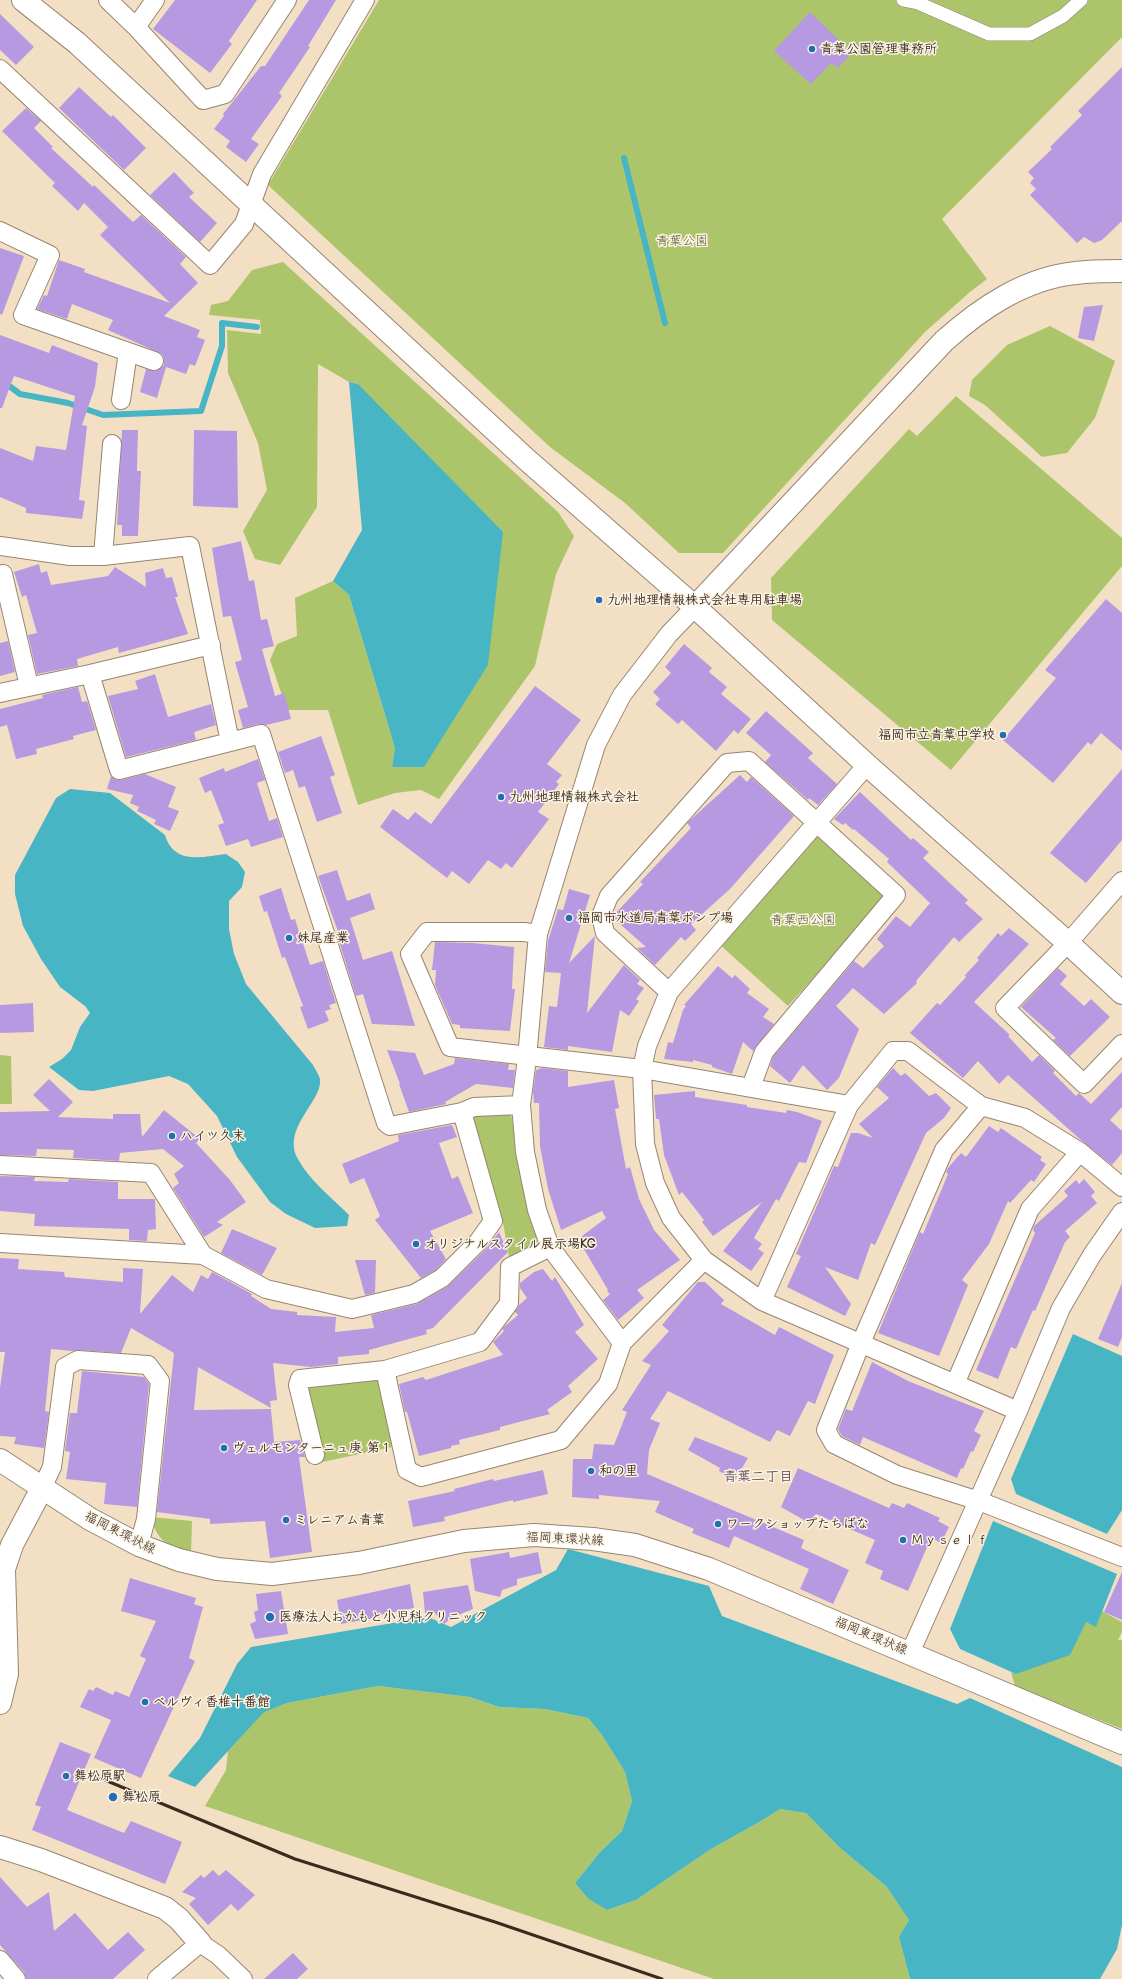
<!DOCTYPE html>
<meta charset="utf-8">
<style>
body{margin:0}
canvas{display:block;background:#f3e0c4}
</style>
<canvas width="1122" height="1979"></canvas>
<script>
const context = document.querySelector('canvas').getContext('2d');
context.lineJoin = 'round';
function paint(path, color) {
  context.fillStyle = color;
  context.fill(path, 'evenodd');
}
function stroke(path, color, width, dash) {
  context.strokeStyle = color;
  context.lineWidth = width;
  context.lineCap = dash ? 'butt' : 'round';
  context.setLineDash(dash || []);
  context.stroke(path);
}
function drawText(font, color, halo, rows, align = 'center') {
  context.font = font + ' "Comic Neue","Klee One",sans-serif';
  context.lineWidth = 3;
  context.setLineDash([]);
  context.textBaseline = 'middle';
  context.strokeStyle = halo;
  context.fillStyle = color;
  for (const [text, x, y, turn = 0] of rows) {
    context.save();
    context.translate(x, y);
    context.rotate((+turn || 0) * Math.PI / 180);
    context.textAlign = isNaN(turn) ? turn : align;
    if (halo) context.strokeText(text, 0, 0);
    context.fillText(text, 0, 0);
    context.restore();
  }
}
paint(new Path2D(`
 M379,0H1122V37L942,219L987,279L970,292L925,332L723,553H679L625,503L550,447L268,185Z
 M283,262L558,512L574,536L556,574L535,666L439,799L421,790L395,793L358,805L328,710H287L270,660L277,644L297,636L295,598L333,581L349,595L395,748L392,767H424L358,384L349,382L318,364L317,507L280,565L255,559L243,531L267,490L258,443L228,373L227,330L261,334L260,320L209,315L211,305L228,301L252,270Z
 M1050,326L1115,361L1095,418L1067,453L1042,457L985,405L969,396L972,380L1007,345Z
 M956,396L1122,538V566L951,770L772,620L771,578L909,429L917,436Z
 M817,835L886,897L788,1006L719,944Z
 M0,1055L11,1056L12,1104H0Z
 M476,1114L511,1115L541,1245L510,1262L503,1223L469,1123Z
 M378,1378L392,1447L318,1463L304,1382Z
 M151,1517L192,1521L191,1553C167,1543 158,1544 151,1517Z
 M1102,1611L1122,1622V1632L1118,1640H1122V1729L1015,1686L1011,1672L1017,1674L1086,1622L1096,1626Z
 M378,1686L470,1697L499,1707L545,1709L588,1718L602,1735L625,1772L632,1801L622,1831L600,1852L575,1883L607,1910L636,1900L711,1849L761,1821L780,1809L806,1813L840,1848L886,1886L909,1920L899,1937L910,1979H714L205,1806L226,1770L228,1751L264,1711L287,1703Z`), '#acc56a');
paint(new Path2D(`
 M349,382L358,384L503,532L488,665L424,767H392L395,748L349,595L333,581L362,530Z
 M70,789L110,793L165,835C174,865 202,857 226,854L238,862L245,872L242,887L229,901V929L234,954L246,984L313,1065C315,1069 319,1075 320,1079C323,1101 281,1128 298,1159C309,1180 332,1198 349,1215L347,1226L315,1228L286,1214L270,1202L237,1157L217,1116L188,1084L169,1076L93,1091L79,1090L49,1067L62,1059L71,1050L80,1027L90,1013L85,1006L60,987L41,959L23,926L15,894V875L56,798Z
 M1073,1334L1122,1356V1510L1107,1534L1016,1494L1011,1479Z
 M993,1521L1117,1574L1096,1627L1086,1622L1070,1655L1016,1674L960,1649L950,1629Z
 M568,1549L709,1586L722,1616L957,1704L970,1698L1122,1767V1925L1117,1949L1100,1979H910L899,1937L909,1920L886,1886L840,1848L806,1813L780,1809L761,1821L711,1849L636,1900L607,1910L589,1899L575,1883L600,1852L622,1831L632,1801L625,1772L602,1735L588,1718L545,1709L499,1707L470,1697L378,1686L287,1703L264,1712L195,1787L168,1776L200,1738L237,1664L251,1647L428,1617L451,1627L556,1570Z`), '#48b5c5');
stroke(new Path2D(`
 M624,158L665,323
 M0,379L20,394L68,403L103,415L201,411L222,346V323L257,327`), '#48b5c5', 6);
paint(new Path2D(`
 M175,0H257L229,41L232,44L210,73L153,29Z
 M309,0H336L308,46L310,47L279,93L282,96L251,139L259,144L246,162L226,147L230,141L214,129L224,116L223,114L261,66H265Z
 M810,12L852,53L838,68L831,63L811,84L774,51Z
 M0,14L34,47L16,65L0,50Z
 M1122,67V221L1102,240L1094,243L1084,237L1077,243L1030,195L1036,189L1030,183L1034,178L1028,172L1052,149L1050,147L1082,115L1078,111Z
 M79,87L111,117L113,115L146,148L124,170L59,108Z
 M26,108L41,121L34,128L53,147L51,148L93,187L94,185L133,222L141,215L186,257L180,264L198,283L164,316L200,330L197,337L205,340L195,366L190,364L186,374L166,367L157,398L140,392L146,369L156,371L164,365V359L162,354L108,330L113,320L72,304L67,319L37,309L44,295L47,296L59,260L85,269L84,272L170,303L100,235L108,227L84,203L78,211L52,186L55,183L2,131Z
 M174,172L194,193L189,197L217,223L200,242L150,195Z
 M0,248L24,256L2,315L0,314Z
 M1103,305L1094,341L1078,338L1084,307Z
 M0,335L49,353L52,345L98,363L95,387L82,425L87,426L79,500L85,501L82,519L26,513V508L0,497V448L33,461L36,446L66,450L75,396L14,376L2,408H0Z
 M122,430H138L137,466V471H141L138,536H122V525H117Z
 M194,430L237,431L238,508L193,506Z
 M241,541L249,581L254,580L261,620L267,619L274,646L262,649L275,696L284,693L291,719L266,725L258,724L243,728L238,710L248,707L235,662L242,660L231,616L223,617L212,548Z
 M39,564L41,573L47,571L51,585L108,576L115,567L146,587L145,573L163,568L166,578L172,577L178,597H175L188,634L119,653L118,647L77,659L78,666L37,674L28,635L37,633L26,595L22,597L14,572Z
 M1106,599L1122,613V751L1101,733L1091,745L1088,742L1053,783L1003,740L1056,678L1045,670Z
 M8,641L15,672L0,676V643Z
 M684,644L712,668L709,672L727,687L721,694L751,719L738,734L734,730L716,751L682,720L678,724L655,704L660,699L653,692L671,673L665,667Z
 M155,674L168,717L211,704L216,725L194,732L196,740L126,757L108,696L138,689L135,681Z
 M535,686L581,720L547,764L562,775L556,782L559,784L538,812L549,819L512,868L506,863L501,869L488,860L469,884L452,871L447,878L380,827L393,809L408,820L415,812L431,824Z
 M78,687L82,702L87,701L96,730L73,736L74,739L36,749L37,754L16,759L7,725L0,727V709L43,698L42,695Z
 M766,711L813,753L808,758L837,784L818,805L809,798L808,800L765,762L771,755L746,733Z
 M321,736L335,775L330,777L342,813L317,822L305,786L299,788L293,770L285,773L278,752Z
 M258,759L265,780L257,783L269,821L277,818L283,837L251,847L248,839L226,846L218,825L224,823L211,790L205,793L199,778L224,768L225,772Z
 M1122,769V840L1086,883L1050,853Z
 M145,774L176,787L168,807L179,811L170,831L154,824L156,820L137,811L139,807L130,803L133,795L107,789L111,776L116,780H121Z
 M740,775L747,782L751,777L794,816L730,889L691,924L696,930L685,941L681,937L655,965L637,948L646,947L612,917L643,884L640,882L691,828L687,823Z
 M860,792L911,840L913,838L929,852L923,858L968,900L965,903L983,919L959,942L954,937L916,981L917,983L884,1014L853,988L836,1006L859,1029L839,1078L827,1090L803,1065L790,1083L770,1066L773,1057L854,961L863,968L884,946L877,939L896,916L910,927L930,903L887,862L889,859L854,829L853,830L845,823L843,825L834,819Z
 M337,870L347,901L370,893L375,909L350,918L363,960L392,951L415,1026L372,1024L363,994L356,996L338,938L340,937L318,876Z
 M281,888L291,920L295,919L310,965L323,961L336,1003L329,1005L331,1009L325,1011L329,1021L308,1029L300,1007L303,1006L285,957L282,958L267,911L264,912L259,896Z
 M569,889L590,895L569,963L595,936L587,1013L624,965L640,980L637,984L644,988L636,999L639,1001L629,1016L620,1010L612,1052L568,1046V1050L544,1047L549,1006L557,1007L561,973L545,972L548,941L558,909L563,910Z
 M1009,928L1029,944L974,1002L1010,1035L1008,1036L1032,1062L1039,1055L1055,1071L1053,1073L1076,1096L1079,1093L1091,1104L1122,1072V1107L1110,1120L1122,1131V1153L1112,1165L1082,1141L1008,1075L999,1084L978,1061L963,1078L910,1033L937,1003L940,1005L966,977L965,975L979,960L977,958L998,933L1001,936Z
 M435,942L473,943L514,947L512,989H515L510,1031L460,1028V1025L452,1024L435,985L436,970H432Z
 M718,966L732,978L735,975L750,989L747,993L769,1009L763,1017L774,1024L753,1051L743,1042L732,1074L712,1067V1065L693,1060V1062L664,1059L668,1042L673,1043L683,1010L686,1006L684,1005Z
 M1058,968L1067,976L1060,984L1084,1006L1091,999L1110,1017L1070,1056L1053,1040L1056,1038L1021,1007Z
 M33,1003L34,1032L0,1033V1005Z
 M387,1050L415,1053L424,1075L454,1064L455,1058L509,1064L508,1070H515L513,1088L476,1084L445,1102L446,1104L409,1112L399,1084H400Z
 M542,1068L568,1071V1087L614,1080L619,1108L615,1109L626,1169L630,1167L639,1199L654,1230L680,1260L637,1290L644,1298L618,1320L603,1300L610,1294L607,1291L608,1290L578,1239L606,1218L602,1211L561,1230L548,1189L540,1146L539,1103H534L533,1091L536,1070Z
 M893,1068L901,1076L905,1073L929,1096L936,1093L951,1108L944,1118L926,1133L875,1245L871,1243L858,1280L825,1267L851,1304L845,1316L787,1287L801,1256L796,1254L834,1166L838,1167L851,1133H858L873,1138L859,1124L889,1098L877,1087Z
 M49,1079L73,1102L58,1117L113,1119V1114H140L142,1137L164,1110L200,1139L196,1143L230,1180L246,1202L217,1222L223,1225L204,1237L173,1188L179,1183L174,1174L184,1166L163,1149L120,1153L119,1161L73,1158L74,1150L37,1149L36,1156L0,1155V1112L50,1111L33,1095Z
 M695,1091V1097L747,1105V1107L786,1113L787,1110L797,1112L822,1121L806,1163L799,1162L779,1201L776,1199L754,1238L762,1244L758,1249L764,1253L751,1271L723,1251L762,1202L713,1236L702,1222L704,1220L682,1192L679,1195L664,1155L659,1119H656L654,1095Z
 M452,1125L457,1137L439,1143L452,1179L458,1176L473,1213L430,1231L446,1259L436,1270L421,1278L375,1220L380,1216L364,1178L350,1184L342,1164L399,1141L398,1135Z
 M989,1126L998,1132L1001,1128L1042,1157L1040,1160L1046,1164L1034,1182L1031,1180L1010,1203L1008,1201L989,1244L962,1280L968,1285L939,1356L878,1333L920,1232L923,1234L948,1174L946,1172L948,1168L961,1153L966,1157Z
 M0,1176L35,1177L34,1181L68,1182L69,1179L118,1182V1199H155L156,1229L148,1230L147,1241L129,1240V1229L34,1226L35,1214L0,1211Z
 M1084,1179L1095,1192L1091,1196L1097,1203L1065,1231L1070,1237L1065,1242L1035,1311L1033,1310L1016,1349L1011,1347L998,1379L976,1370L1035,1233L1033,1230L1034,1226L1068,1196L1064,1191L1076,1180L1079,1184Z
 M232,1229L277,1248L262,1275L221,1253Z
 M499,1232L508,1252L433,1328L426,1330L427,1334L369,1350V1354L338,1357V1364L311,1367L273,1363L277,1400L270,1401L271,1408L198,1367L194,1410L271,1409L274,1442L300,1440L305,1457H299L312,1552L270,1558L265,1521L210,1524V1519L157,1512L174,1353L131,1328L121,1353L79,1350L72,1351L51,1349L45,1411L49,1412L44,1448L14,1444L16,1437L0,1436V1388L5,1352H0V1258L19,1259L18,1269L64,1272L65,1277L123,1282V1268L143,1269L140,1314L172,1275L193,1292L201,1275L208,1279L212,1272L252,1294L251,1296L271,1309L297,1312V1315L336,1317L335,1332L374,1328L371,1315L417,1304L447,1287L486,1249Z
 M355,1260H376L375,1293L365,1295Z
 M543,1269L552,1281L555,1277L584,1325L575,1332L598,1359L568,1386L572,1392L547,1410L550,1414L500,1427V1430L459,1440L460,1444L451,1446V1448L419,1456L407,1412H405L399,1384L423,1377L426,1380L503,1355L493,1342L504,1331L502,1329L505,1326L518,1315L515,1312L519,1305L527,1298L520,1288V1283L534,1272Z
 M698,1282H705L724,1300L721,1304L775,1335L779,1327L834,1355L815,1404L808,1401L790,1436L777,1430L770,1442L668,1391L650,1419L660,1423L649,1450L647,1474L804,1540L801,1548L849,1570L833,1604L800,1589L809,1569L734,1536L729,1548L692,1533L694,1529L655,1512L660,1501L599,1495V1499L572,1497L573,1459H592L594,1444L614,1445L627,1412L622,1410L651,1365L642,1361L669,1331L662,1325Z
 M1122,1283V1337L1118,1347L1098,1339Z
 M872,1362L908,1381L984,1411L974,1431L981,1435L973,1452L971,1451L963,1469L961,1468L957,1478L863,1437L860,1445L842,1436L838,1429L846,1409L852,1411Z
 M82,1371L144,1377L149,1384L137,1507L104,1504L106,1483L66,1479L70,1452L65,1451L70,1413H77Z
 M695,1437L748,1458L735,1480L719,1471L720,1468L688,1450Z
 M798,1468L889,1508L892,1503L904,1508L907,1503L940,1518L938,1521L949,1527L941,1543L931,1538L908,1591L880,1579L883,1571L865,1563L875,1540L816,1514L811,1524L781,1507Z
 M543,1470L548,1494L513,1502V1500L444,1517L445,1521L413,1527L408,1501L455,1491L454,1489L493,1479L494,1481Z
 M509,1552L510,1558L538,1552L542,1573L517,1579V1585L502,1590L500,1597L475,1591L470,1559Z
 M1122,1572V1620L1104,1612Z
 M130,1578L196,1598L194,1604L203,1607L189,1658L195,1661L141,1778L94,1758L111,1720L80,1707L89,1689L93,1691L96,1687L113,1695L115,1691L129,1697L146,1659L140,1656L156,1621L121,1611Z
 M410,1584L414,1608L379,1615L380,1617L341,1624L337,1600Z
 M468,1585L473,1609L453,1617L444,1624L434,1612L425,1613L423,1592Z
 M281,1591L288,1634L255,1639L250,1624L256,1621L254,1612L258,1610L256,1594Z
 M60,1742L91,1754L67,1810L124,1833L131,1821L182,1842L165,1884L32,1830L41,1807L35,1805Z
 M213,1870L219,1876L226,1870L255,1895L238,1911L231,1904L208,1925L189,1904L196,1898L182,1892L201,1875L204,1878Z
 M0,1877L27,1907L49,1892L54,1931L75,1913L108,1950L128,1932L145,1950L113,1979H26L24,1972L0,1945Z
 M293,1953L308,1969L297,1979H264Z`), '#b799e1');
const pedestrian = new Path2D(`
 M903,0L918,3L989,34H1030L1063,16L1081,0`);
const minor = new Path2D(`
 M108,0L136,27L203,100L225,94L287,0
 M136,27L155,0
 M0,69L210,265L244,224L262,174L365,0
 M0,231L50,255L23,315L154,361
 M121,400L128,352
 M0,546L70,556H103L190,546L230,742L261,734L386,1123L390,1126L462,1112L474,1107L521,1105
 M103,556L112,444
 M3,574L29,686
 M90,674L119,770L230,742
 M0,693L90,674L211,645
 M867,765L669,992L647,1046L642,1069L645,1144L655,1183L671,1218L704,1260L762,1301L1018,1411
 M1122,881L1068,943L1005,1008L1084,1084L1122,1044
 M538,934L524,932H427L410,954L450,1047L642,1069L849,1105L893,1051H908L981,1106L1025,1118L1080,1152L1122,1187
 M669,992L605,933L601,916L609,896L727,763L749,761L896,895L764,1052L751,1087
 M981,1106L944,1150L861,1343L826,1430L834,1444L897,1475L979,1501L1122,1557
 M0,1165L151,1173L203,1255
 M0,1243L203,1255L266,1289L352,1309L414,1294L442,1278L478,1242L493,1221L462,1112
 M550,1247L510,1267L509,1303L480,1342L385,1370L407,1470L421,1477L561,1440L608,1384L622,1343L704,1260
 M762,1301L849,1105
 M622,1343L550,1247L537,1210L525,1152L521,1105L527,1058L538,934L596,745L622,695L669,634L695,607
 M955,1384L1030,1209L1080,1152
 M315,1455L298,1385L300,1379L385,1370
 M42,1488L52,1467L65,1367L78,1360L148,1365L160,1381L146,1519L139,1545
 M910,1653L1018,1411L1061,1308L1092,1255L1122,1212
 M0,1960L16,1979
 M157,1979L200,1943L218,1955L243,1979`);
const tertiary = new Path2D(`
 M23,0L77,43L526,459L695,607L867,765L1068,943L1122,993
 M695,607L944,341C981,308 1025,278 1076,273C1091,271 1107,271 1122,271
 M0,1703L7,1674L4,1569L12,1545L42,1488
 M0,1847L41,1860L165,1908L179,1919L200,1943`);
const primary = new Path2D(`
 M0,1460L90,1519L139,1545L179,1560L217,1569L272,1574L359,1563L464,1541L534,1535L593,1539L635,1545L709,1569L1122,1743`);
stroke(pedestrian, '#978571', 14);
stroke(minor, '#978571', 20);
stroke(tertiary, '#978571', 24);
stroke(primary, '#978571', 24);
stroke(pedestrian, '#fff', 13);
stroke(minor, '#fff', 18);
stroke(tertiary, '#fff', 22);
stroke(primary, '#fff', 22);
stroke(new Path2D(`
 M88,1773L295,1859L495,1922L662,1979`), '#3b2a1e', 3);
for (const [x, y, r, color] of [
 [812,49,4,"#1f6fb2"],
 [599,600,4,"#1f6fb2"],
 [1003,735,4,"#1f6fb2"],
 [501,797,4,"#1f6fb2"],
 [569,918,4,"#1f6fb2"],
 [289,938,4,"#1f6fb2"],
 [172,1136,4,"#1f6fb2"],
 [416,1244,4,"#1f6fb2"],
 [224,1448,4,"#1f6fb2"],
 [591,1471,4,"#1f6fb2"],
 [286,1520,4,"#1f6fb2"],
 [718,1524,4,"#1f6fb2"],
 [903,1540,4,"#1f6fb2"],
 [270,1617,5,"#1f6fb2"],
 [145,1702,4,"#1f6fb2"],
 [66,1776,4,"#1f6fb2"],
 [113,1797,5,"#1f6fb2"]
]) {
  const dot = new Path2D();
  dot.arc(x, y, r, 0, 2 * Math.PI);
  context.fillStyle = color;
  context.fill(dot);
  stroke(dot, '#fcf5e5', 1.5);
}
drawText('bold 13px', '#3b2a1e', '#fcf5e5', [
 ["青葉公園管理事務所",820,49],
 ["九州地理情報株式会社専用駐車場",607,600],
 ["福岡市立青葉中学校",995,735,"right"],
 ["九州地理情報株式会社",509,797],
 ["福岡市水道局青葉ポンプ場",577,918],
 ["妹尾産業",297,938],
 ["ハイツ久末",180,1136],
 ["オリジナルスタイル展示場KG",424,1244],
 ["ヴェルモンターニュ庚 第１",232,1448],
 ["和の里",599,1471],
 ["ミレニアム青葉",294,1520],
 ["ワークショップたちばな",726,1524],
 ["Ｍｙｓｅｌｆ",911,1540],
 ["医療法人おかもと小児科クリニック",279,1617],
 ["ベルヴィ香椎十番館",153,1702],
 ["舞松原駅",74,1776],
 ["舞松原",122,1797]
], 'left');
drawText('13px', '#5d5835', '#fcf5e5', [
 ["青葉公園",682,241],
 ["青葉西公園",803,920]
]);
drawText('13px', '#3b2a1e', '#fcf5e5', [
 ["福岡東環状線",120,1533,27],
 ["福岡東環状線",565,1539,3],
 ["福岡東環状線",871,1636,23]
]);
drawText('bold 14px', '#665162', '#fcf5e5', [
 ["青葉二丁目",758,1477]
]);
</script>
